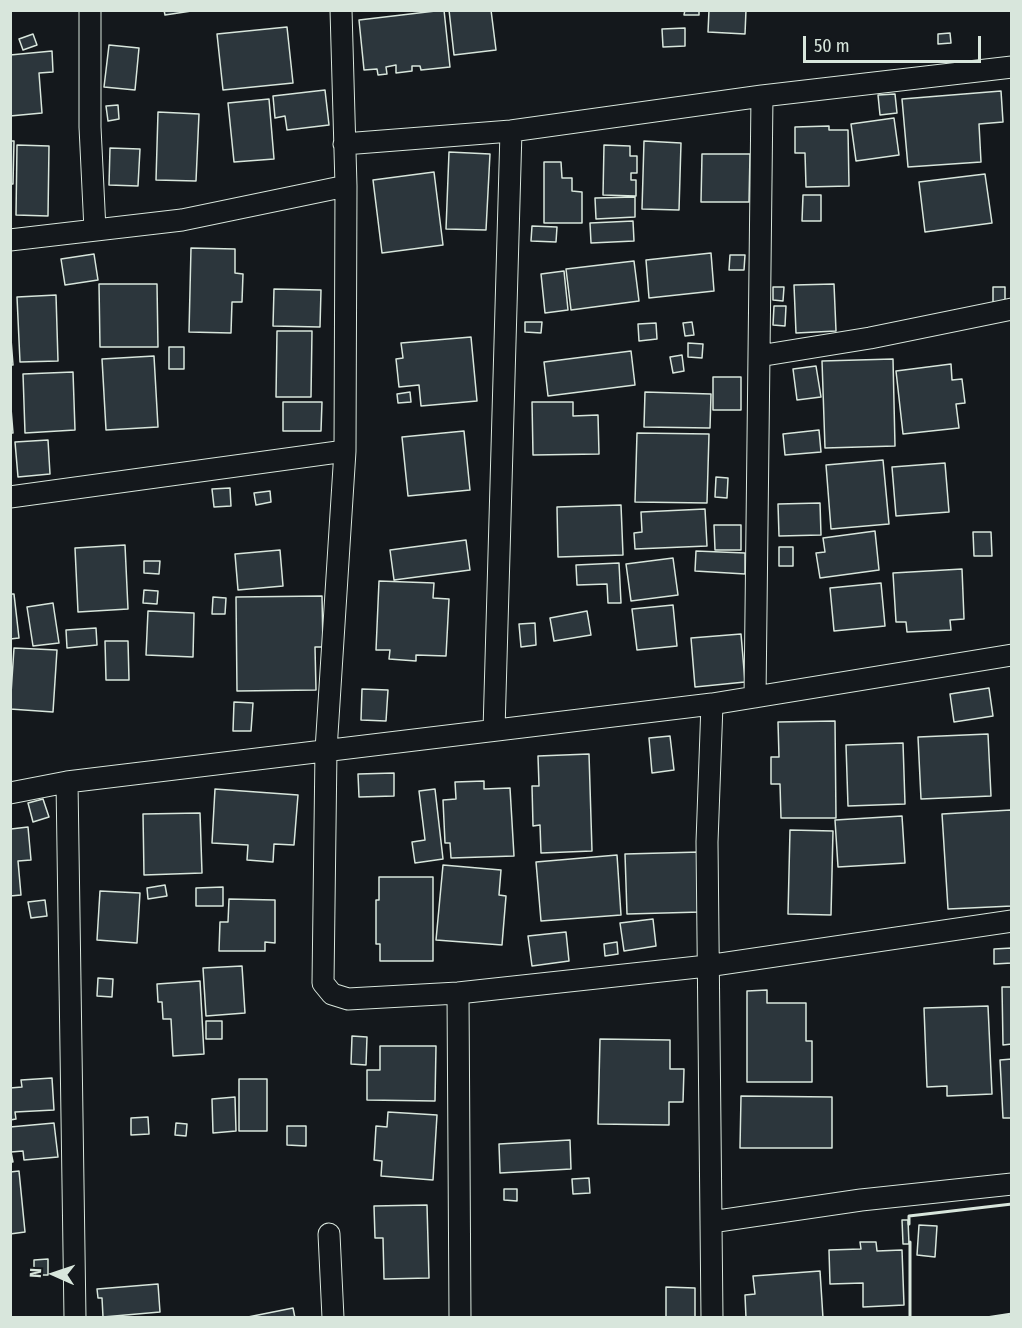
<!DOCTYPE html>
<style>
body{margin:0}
#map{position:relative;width:1022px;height:1328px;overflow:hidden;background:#14181c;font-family:"Fira Sans Condensed",sans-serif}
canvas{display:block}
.frame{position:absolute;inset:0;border:12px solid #d8e6dc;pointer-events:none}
.north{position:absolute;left:24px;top:1244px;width:60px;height:60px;-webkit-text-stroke:4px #14181c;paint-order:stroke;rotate:273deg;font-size:16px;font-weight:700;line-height:24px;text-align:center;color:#d8e6dc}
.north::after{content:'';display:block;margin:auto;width:21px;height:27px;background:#d8e6dc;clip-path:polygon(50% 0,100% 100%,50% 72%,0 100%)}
.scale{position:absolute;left:803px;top:36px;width:178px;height:27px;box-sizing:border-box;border:3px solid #d8e6dc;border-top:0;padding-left:8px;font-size:18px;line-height:21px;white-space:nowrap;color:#d8e6dc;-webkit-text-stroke:4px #14181c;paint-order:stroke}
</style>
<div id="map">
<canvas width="1022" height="1328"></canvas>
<div class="frame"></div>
<div class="north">N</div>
<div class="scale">50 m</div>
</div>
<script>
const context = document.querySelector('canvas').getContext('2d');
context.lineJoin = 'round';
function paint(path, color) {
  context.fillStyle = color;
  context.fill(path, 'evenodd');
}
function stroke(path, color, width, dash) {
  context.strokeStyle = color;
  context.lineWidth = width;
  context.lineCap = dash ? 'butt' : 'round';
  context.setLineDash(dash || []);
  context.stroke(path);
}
const building = new Path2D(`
 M164,10H198L165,15Z
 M444,10L450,67L421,70L420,66H412V71L396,73V65L386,67L387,74L378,75L377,69L364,70L359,20Z
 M449,10H491L496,50L454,55Z
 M685,10H699V15H684Z
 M709,10H746L745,34L708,32Z
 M287,27L293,83L223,90L217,34Z
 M685,28V46L663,47L662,29Z
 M950,33L951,43L938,44V34Z
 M33,34L37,45L23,50L19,39Z
 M109,45L139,48L135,90L104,87Z
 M52,51L53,72L39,73L42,113L10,116V55Z
 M325,90L329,125L287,130L285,116L275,118L273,96Z
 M1001,91L1003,122L979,124L981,162L908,167L902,99Z
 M895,94L897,113L880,115L878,95Z
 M269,99L274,159L234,162L228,103Z
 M118,105L119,119L108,121L106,106Z
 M158,112L199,114L196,181L156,180Z
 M894,118L899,155L856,161L851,124Z
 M829,126V130H848L849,186L806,187L805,153H795V127Z
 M10,141H14L13,184H10Z
 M644,141L681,143L679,210L642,209Z
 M17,145L49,146L48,216L16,215Z
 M604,145L630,146V156H637V173H631V180H636V196L603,195Z
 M110,148L140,149L138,186L109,185Z
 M449,152L490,154L486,230L446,229Z
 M702,154H750L749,202H701Z
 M544,162H561L562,178H572V191L582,192V223H544Z
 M434,172L443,245L382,253L373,180Z
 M985,174L992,223L925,232L919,182Z
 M803,195H821V221H802Z
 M635,197V217L596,219L595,198Z
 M633,221L634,241L591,243L590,223Z
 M532,226L557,227L556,242L531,241Z
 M191,248L235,249V273L243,274L242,302H232L231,333L189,332Z
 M711,253L714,291L649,298L646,260Z
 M94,254L98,280L65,285L61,259Z
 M730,255H745L744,270H729Z
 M634,261L639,301L571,310L566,269Z
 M564,271L568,310L545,313L541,274Z
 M99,284H157L158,347H100Z
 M834,284L836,331L796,333L794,285Z
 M773,287H784L783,301L773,300Z
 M993,287H1005V302H993Z
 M274,289L321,290L320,327L273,326Z
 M56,295L58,361L20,362L17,297Z
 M774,306H786L785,326L773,325Z
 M525,322H542L541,333L525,332Z
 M692,322L694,335L685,336L683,323Z
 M656,323L657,339L639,341L638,324Z
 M10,326L13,365H10Z
 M277,331H312L311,397H276Z
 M471,337L477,401L421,406L419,385L399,387L396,359L403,358L401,343Z
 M688,343L703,344L702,358L688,357Z
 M169,347H184V369H169Z
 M631,351L635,385L548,396L544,362Z
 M682,355L684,371L673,373L670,357Z
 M154,356L158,427L106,430L102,359Z
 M893,359L895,446L825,448L822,361Z
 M951,364L952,380L962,379L965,403L956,404L959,428L903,434L896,371Z
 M816,366L821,397L797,400L793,369Z
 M73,372L75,430L25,433L23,374Z
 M713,377H741V410H713Z
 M410,392L411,402L398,403L397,394Z
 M645,392L711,394L710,428L644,427Z
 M10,396L13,433H10Z
 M283,402H322L321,431H283Z
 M532,402H573V416L598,415L599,454L533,455Z
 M819,430L821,452L785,455L783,434Z
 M464,431L470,490L408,496L402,437Z
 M637,433L709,434L707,503L635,502Z
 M48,440L50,474L18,477L15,442Z
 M883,460L889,524L831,529L826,465Z
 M945,463L949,512L896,516L892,467Z
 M716,477L728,478L727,498L715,497Z
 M230,488L231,506L214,507L212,489Z
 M270,491L271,502L256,505L254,493Z
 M820,503L821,535L779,536L778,504Z
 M621,505L623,555L558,557L557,507Z
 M705,509L707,546L635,549L634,533L642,532L641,512Z
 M714,525H741V550H715Z
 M875,531L879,570L820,578L816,553L825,552L823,538Z
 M973,532H991L992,556H974Z
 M466,540L470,570L394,580L390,550Z
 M125,545L128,609L78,612L75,548Z
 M779,547H793V566H779Z
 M280,550L283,586L238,590L235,554Z
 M696,551L745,553V574L695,571Z
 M673,558L678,595L631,601L626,564Z
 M144,561H160L159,574L144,573Z
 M619,563L621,603H608L607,584L577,585L576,565Z
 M962,569L964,619L950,620L951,630L907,632L906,622H896L893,573Z
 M379,581L434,583L433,598L449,599L446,656L416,655V661L389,659L390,650H376Z
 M881,583L885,626L834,631L830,588Z
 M144,590L158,591L157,604L143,603Z
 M10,594H14L19,638L10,639Z
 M322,596L323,647H315L316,690L237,691L236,597Z
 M213,597L226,598L225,614H212Z
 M53,603L59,643L33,646L27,607Z
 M673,605L677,646L637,650L632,609Z
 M148,611L194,613L193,657L146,655Z
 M587,611L591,635L554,641L550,618Z
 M535,623L536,645L521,647L519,624Z
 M96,628L97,645L67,648L66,630Z
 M741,634L745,682L695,687L691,638Z
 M105,641H128L129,680H106Z
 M14,648L57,650L53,712L10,709Z
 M989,688L993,716L954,722L950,694Z
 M362,689L388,690L386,721L361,720Z
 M234,702L253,703L251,731H233Z
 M835,721L836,818H781L780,784H771V757H779L778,722Z
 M988,734L991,796L921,799L918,737Z
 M670,736L674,770L652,773L649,738Z
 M903,743L905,804L848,806L846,745Z
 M589,754L592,851L541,853L540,825L533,826L532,786H539L538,756Z
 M394,773V796L359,797L358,774Z
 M484,781V789L510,788L514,856L451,858L450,843H445L443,800L456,799L455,782Z
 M215,789L298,795L294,845L274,844L273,862L247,860L248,845L212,843Z
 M435,789L443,859L415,863L412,842L425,840L419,791Z
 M43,799L49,817L33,822L28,803Z
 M1011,810L1012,906L948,909L942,814Z
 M200,813L202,873L144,875L143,814Z
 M902,816L905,863L838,867L835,820Z
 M28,827L31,860L18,861L21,895L10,896L11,829Z
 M790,830L833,831L831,915L788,914Z
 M700,852L701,912L627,914L625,854Z
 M617,855L621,915L541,921L536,862Z
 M443,865L501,870L499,895L506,896L502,945L436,940Z
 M379,877H433V961H380V944H376V900H379Z
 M165,885L167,896L148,899L147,888Z
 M223,887V906H196V888Z
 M100,891L140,893L137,943L97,940Z
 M229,899L275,900V943L265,942V951H219L220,922H228Z
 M45,900L47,916L31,918L28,902Z
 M653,919L656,946L624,951L620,923Z
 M566,932L569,961L532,966L528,936Z
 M617,942L618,954L605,956L604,944Z
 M1012,948V963L994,964V949Z
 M242,966L245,1013L206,1016L203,968Z
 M98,978L113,979L112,997L97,996Z
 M200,981L204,1054L173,1056L171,1019H163L162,1002H158L157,984Z
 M1002,987H1012V1044L1003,1045Z
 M767,990V1003H806V1041H812V1082H747V991Z
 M988,1006L992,1094L947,1096V1086L927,1087L924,1008Z
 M206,1021H222V1039H206Z
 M352,1036L367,1037L366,1065L351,1064Z
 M600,1039L670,1040V1069H684L683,1102H669V1125L598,1124Z
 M380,1046H436L435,1101L367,1100V1070H380Z
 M1012,1059V1118H1003L1000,1060Z
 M52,1078L54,1110L15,1112L16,1119L10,1120V1088L22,1087L21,1080Z
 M239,1079H267V1131H239Z
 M741,1096L832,1097V1148H740Z
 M235,1097L236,1131L213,1133L212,1099Z
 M388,1112L437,1115L433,1180L381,1176L382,1161L374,1160L376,1126L387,1127Z
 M148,1117L149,1134L131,1135V1118Z
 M54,1123L58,1157L24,1160L23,1151L11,1152L13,1162H10V1127Z
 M176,1123L187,1124L186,1136L175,1135Z
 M287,1126H306V1146L287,1145Z
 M570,1140L571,1169L500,1173L499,1144Z
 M19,1171L25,1232L10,1234V1172Z
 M589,1178L590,1193L573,1194L572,1179Z
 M504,1189H517V1201L504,1200Z
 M427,1205L429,1278L384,1279L383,1238H375L374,1206Z
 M902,1220H908L909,1244H903Z
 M919,1225L937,1226L935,1257L917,1255Z
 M860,1242H876L877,1251L902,1250L904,1305L863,1307V1283L830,1284L829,1250L861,1249Z
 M48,1259V1275H34V1260Z
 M820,1271L823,1318H746L745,1295L755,1294L753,1276Z
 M158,1284L160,1312L103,1317L102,1298H98L97,1289Z
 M666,1287L695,1288V1318H666Z
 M293,1308L295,1318H243Z`);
paint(building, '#2c363c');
stroke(building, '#d8e6dc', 1.5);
const street = new Path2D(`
 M90,10V127L95,230
 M341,10L346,186L345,451L326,750L323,983L332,994L348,999L458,993L707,966L1012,921
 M344,144L511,131L762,96L1012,67
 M10,240L182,220L346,186
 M759,356L870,338L1012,309
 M10,497L345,451
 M755,697L762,96
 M494,730L511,131
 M67,782L75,1318
 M10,793L67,782L712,704L1012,655
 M458,993L460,1318
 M711,1222L861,1200L1012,1184
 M329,1234L333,1318
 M712,1318L707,842L712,704`);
stroke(street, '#d8e6dc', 23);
stroke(street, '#14181c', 21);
stroke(new Path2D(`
 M909,1224V1216L1012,1204
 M910,1242V1318
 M986,1318L1012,1314`), '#d8e6dc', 3);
</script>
